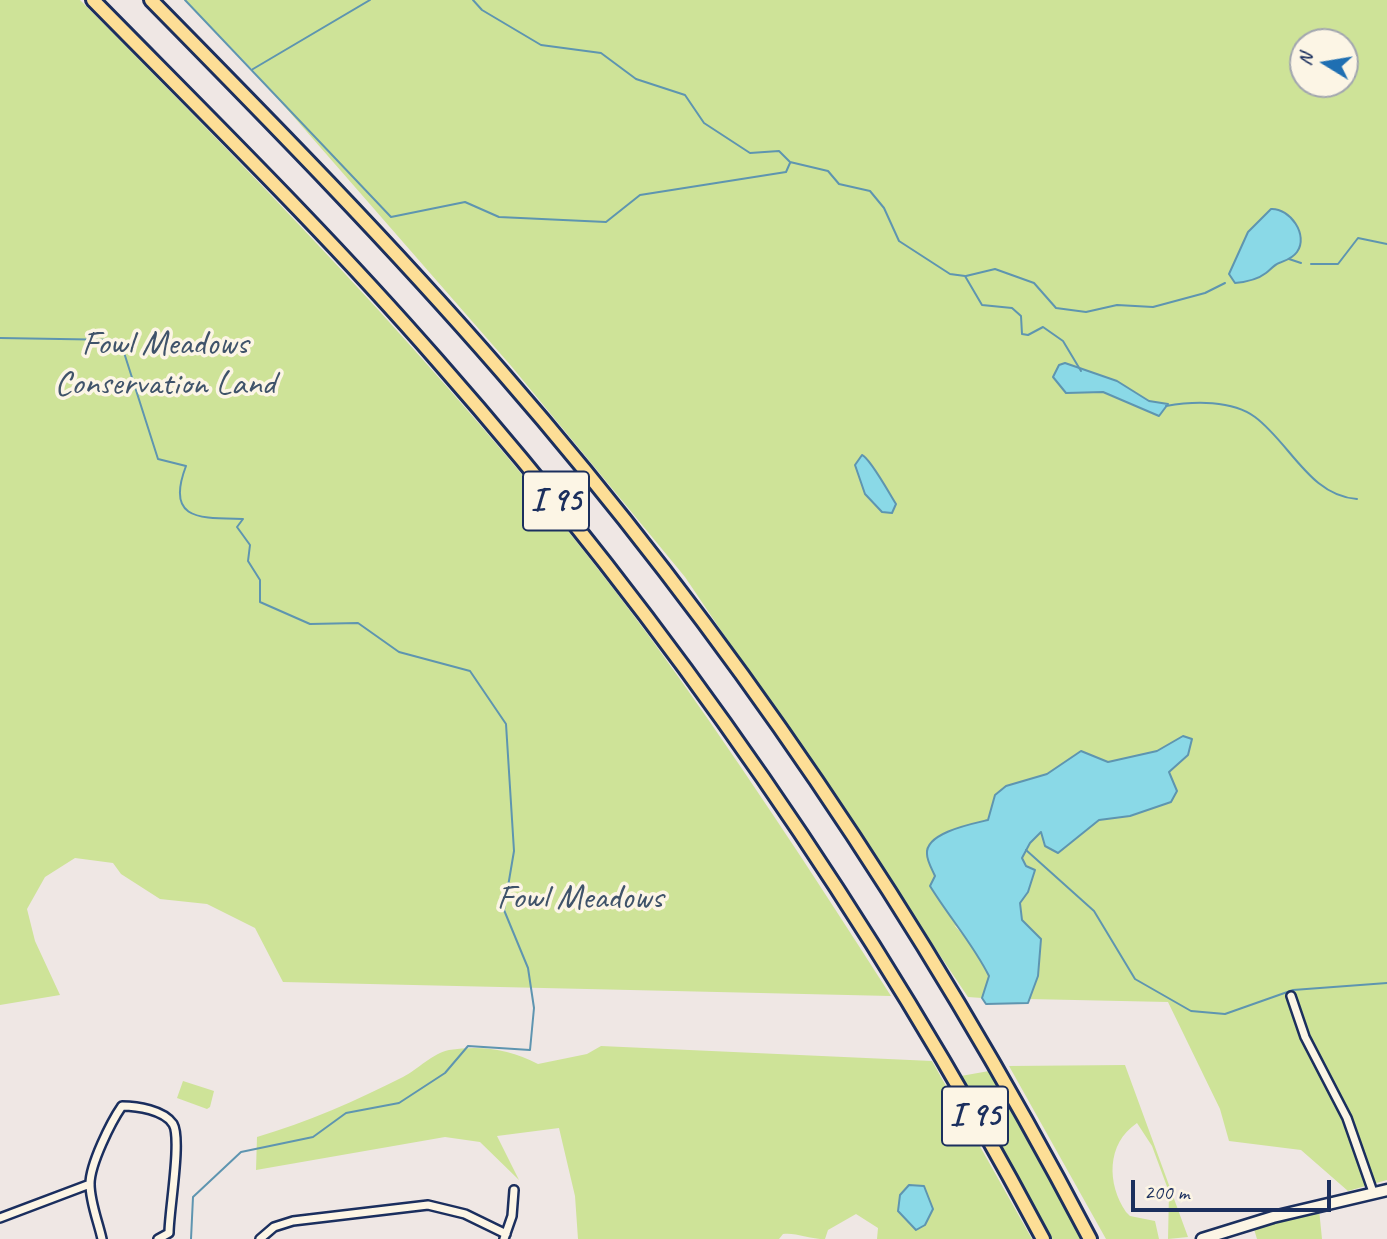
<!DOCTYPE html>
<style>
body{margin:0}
#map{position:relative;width:1387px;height:1239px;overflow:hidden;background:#efe7e4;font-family:Caveat,sans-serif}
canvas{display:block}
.north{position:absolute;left:1289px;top:28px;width:70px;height:70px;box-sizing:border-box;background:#fcf5e5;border:2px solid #a2a6af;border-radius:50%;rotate:281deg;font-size:19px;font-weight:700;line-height:28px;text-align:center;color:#1b2f5e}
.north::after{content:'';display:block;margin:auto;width:24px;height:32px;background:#1f6fb2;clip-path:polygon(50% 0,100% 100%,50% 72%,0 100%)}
.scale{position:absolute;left:1131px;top:1180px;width:200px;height:32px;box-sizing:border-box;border:4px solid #1b2f5e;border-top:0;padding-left:9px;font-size:21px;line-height:24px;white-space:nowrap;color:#1b2f5e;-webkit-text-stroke:5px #fcf5e5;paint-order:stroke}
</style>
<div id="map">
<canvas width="1387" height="1239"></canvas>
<div class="north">N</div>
<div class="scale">200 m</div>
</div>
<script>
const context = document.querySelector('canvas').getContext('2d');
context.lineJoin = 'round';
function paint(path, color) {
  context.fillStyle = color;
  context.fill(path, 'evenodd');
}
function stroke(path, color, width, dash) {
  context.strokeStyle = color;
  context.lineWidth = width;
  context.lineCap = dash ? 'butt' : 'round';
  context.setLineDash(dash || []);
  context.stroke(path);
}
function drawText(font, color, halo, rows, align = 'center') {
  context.font = font + ' Caveat,sans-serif';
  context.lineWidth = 7;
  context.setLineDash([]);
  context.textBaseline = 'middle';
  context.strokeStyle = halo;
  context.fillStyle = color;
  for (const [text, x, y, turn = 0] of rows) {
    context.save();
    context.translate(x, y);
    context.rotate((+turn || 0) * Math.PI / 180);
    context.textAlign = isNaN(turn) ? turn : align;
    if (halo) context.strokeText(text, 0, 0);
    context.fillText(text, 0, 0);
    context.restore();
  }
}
paint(new Path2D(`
 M0,0H80C280,201 480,407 649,636C734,753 813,874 891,996L283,982L255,928L207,904L160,899L121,874L113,863L75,858L45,877L27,909L35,941L60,995L0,1005Z
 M185,0H1387V1180L1348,1191L1301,1150L1229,1141L1220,1109L1168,1002L1028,999L1038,975L954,925L975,948L989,976L982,998L968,997L685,577L512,367L252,69ZM1303,42H1345V84H1303Z
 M601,1046L932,1061L1032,1239H877L878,1228L856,1214L828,1230L825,1239C810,1239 794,1232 783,1234L779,1239H578L575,1196L559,1128L497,1136L519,1180L480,1142L445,1137L256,1170L257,1137C305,1123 358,1100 403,1077C417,1070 433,1053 449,1050C481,1045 510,1049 538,1064L587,1054Z
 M1125,1065L1188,1237L1168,1239L1169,1192L1152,1146L1137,1123C1106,1144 1107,1184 1126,1212L1130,1216L1155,1221L1159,1239H1106L1009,1066Z
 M989,1071L1081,1239H1051L961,1076Z
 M183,1081L214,1091L210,1107L207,1109L177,1098Z
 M1319,1209L1322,1239H1257L1254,1229Z`), '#cee398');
const water = new Path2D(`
 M1271,209C1290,208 1309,235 1297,252C1292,259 1286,260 1279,263C1274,265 1270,270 1266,273C1257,280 1246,282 1235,283L1229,274L1248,232Z
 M1065,363L1117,381L1149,401L1168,404L1159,416L1103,392L1066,393L1053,377L1059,365Z
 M862,455C870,458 889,493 896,504L892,513L882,512L865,494L855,465Z
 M1183,736L1192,739L1188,755L1169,772L1177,791L1171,802L1130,816L1099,820L1058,853L1045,846L1041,832L1030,843L1022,858L1026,866L1035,870L1028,892L1020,903L1022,920L1041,939L1038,976L1028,1003L986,1004L982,998L989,976C973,944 949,917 930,886L935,876C932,869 927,861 927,854C925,833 971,824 988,820L995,795L1006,786L1047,774L1081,751L1108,762L1157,751Z
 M909,1185L924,1186L933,1209L925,1225L916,1230L898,1211L900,1195Z`);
paint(water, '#8ad9e7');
stroke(water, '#5e95b0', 2);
stroke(new Path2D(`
 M185,0L391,217L465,202L499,217L606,222L640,195L786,172L790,163
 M473,0L482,10L541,45L601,53L636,79L685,95L704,123L750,153L779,151L790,162L828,171L839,184L870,191L884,208L899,241L950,274L965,276L982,305L1012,308L1021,316L1022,334L1028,335L1043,327L1063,341L1081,371
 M253,69L370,0
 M1289,259L1301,263
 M1311,264H1338L1358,238L1387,244
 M966,276L995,269L1034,283L1056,308L1086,312L1117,305L1153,307L1205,293L1225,283
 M0,338L120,340L158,459L186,466C165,521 200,518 243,519L237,527L250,545L248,561L260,580V602L310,624L358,623L399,652L470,671L506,724L514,851L504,910L528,968L534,1008L530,1050L468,1046L445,1073L399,1103L346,1113L313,1137L241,1152L193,1197L191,1239
 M1166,406C1194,401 1232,400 1255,417C1290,443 1310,496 1357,499
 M1026,850L1094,911L1135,979L1191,1011L1225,1014L1293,990L1387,983`), '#5e95b0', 2);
const street = new Path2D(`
 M1291,996L1305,1037L1347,1118L1373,1192
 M0,1218L90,1184
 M102,1239C98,1221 90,1202 90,1184C90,1164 111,1122 122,1106C137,1106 164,1110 173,1124C182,1139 169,1211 169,1233L158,1239
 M260,1239L274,1227L293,1221L428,1205L465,1214L506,1234
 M504,1239L512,1216L514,1190`);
const secondary = new Path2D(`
 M1202,1239L1273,1217L1387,1190`);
const highway = new Path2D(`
 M93,0C209,118 327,234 436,359C672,627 875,923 1043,1239
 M151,0C270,121 389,242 501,371C731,635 928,929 1090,1239`);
stroke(street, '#1b2f5e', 12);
stroke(secondary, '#1b2f5e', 15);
stroke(highway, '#1b2f5e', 18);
stroke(street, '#fcf5e5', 7);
stroke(secondary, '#fcf5e5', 10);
stroke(highway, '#fdde96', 12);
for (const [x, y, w] of [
 [556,501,66],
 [975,1116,66]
]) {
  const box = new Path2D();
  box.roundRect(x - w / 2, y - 29.5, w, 59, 5);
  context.fillStyle = '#fcf5e5';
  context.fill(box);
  stroke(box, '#1b2f5e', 2);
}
drawText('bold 33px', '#1b2f5e', null, [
 ["I 95",556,501],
 ["I 95",975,1116]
]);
drawText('35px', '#3f536a', '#fcf5e5', [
 ["Fowl Meadows",165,345],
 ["Conservation Land",165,385],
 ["Fowl Meadows",580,899]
]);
</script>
